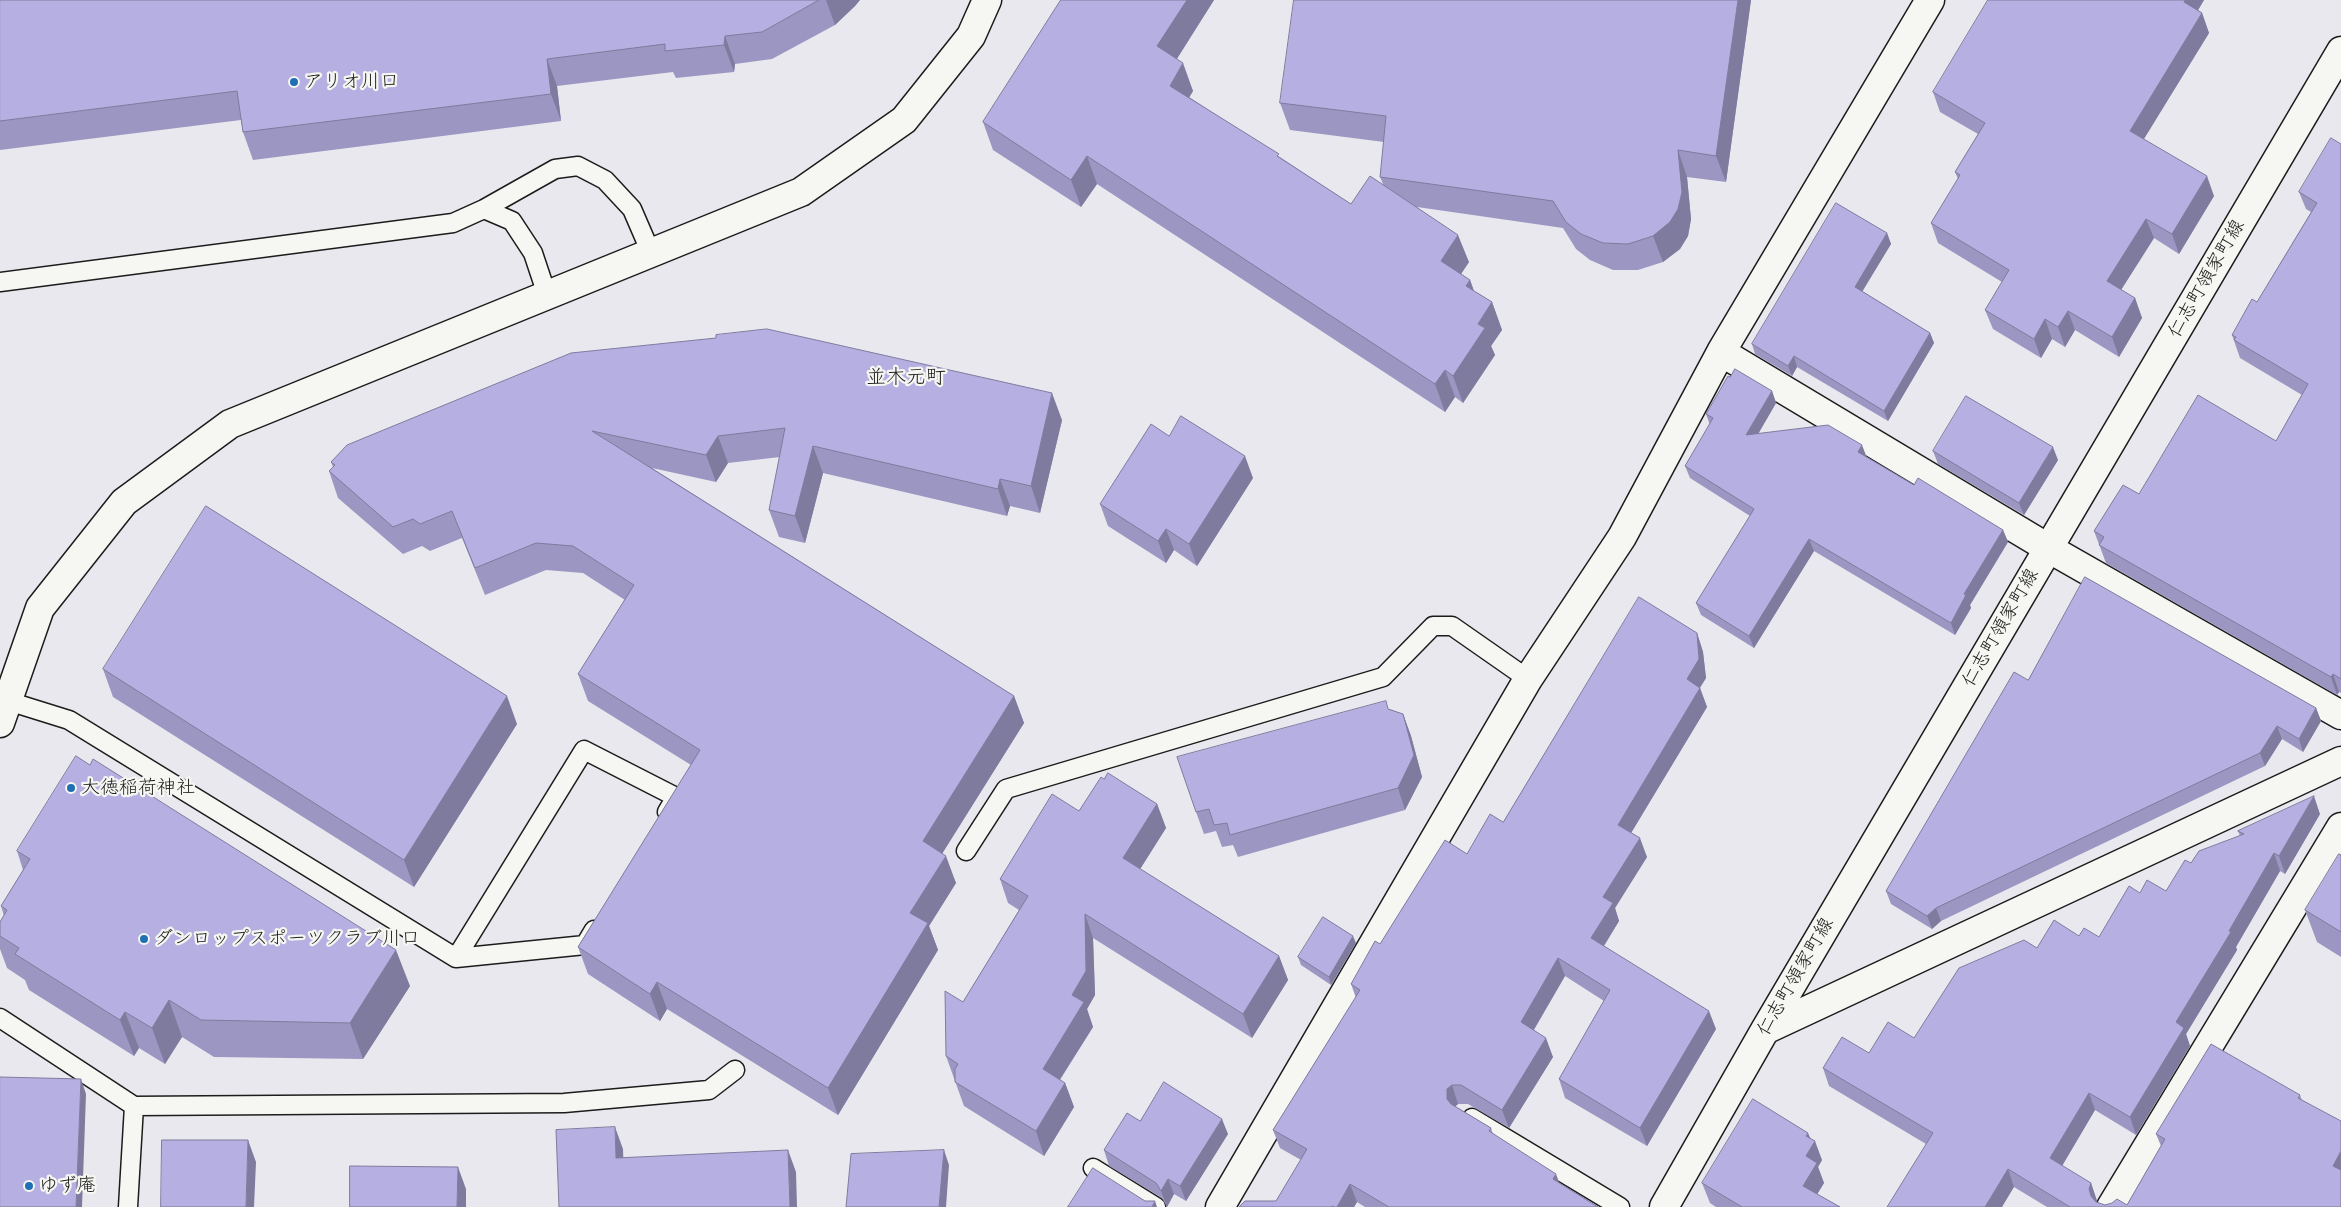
<!DOCTYPE html>
<meta charset="utf-8">
<style>
body{margin:0}
canvas{display:block;background:#e9e8ef}
</style>
<canvas width="2341" height="1207"></canvas>
<script>
const context = document.querySelector('canvas').getContext('2d');
context.lineJoin = 'round';
function stroke(path, color, width, dash) {
  context.strokeStyle = color;
  context.lineWidth = width;
  context.lineCap = dash ? 'butt' : 'round';
  context.setLineDash(dash || []);
  context.stroke(path);
}
function paint(path, color) {
  context.fillStyle = color;
  context.fill(path, 'evenodd');
}
function drawText(font, color, halo, rows, align = 'center') {
  context.font = font + ' Sriracha,"Klee One",sans-serif';
  context.lineWidth = 4.5;
  context.setLineDash([]);
  context.textBaseline = 'middle';
  context.strokeStyle = halo;
  context.fillStyle = color;
  for (const [text, x, y, turn = 0] of rows) {
    context.save();
    context.translate(x, y);
    context.rotate((+turn || 0) * Math.PI / 180);
    context.textAlign = isNaN(turn) ? turn : align;
    if (halo) context.strokeText(text, 0, 0);
    context.fillText(text, 0, 0);
    context.restore();
  }
}
const lane = new Path2D(`
 M484,209L512,221L533,253L547,295
 M0,282L453,223L484,209L555,169L578,166L605,180L632,209L651,253
 M8,701L69,720L456,958L584,750L676,797L667,812
 M966,851L1006,789L1383,677L1433,626H1452L1528,679
 M456,958L585,945L594,930
 M0,1018L134,1106L564,1103L709,1090L735,1070
 M1472,1118L1620,1207
 M1093,1168L1156,1207
 M128,1207L134,1106`);
const street = new Path2D(`
 M1721,352L2048,548L2341,715
 M1220,1207L1528,679L1622,537L1721,352L1930,0
 M2111,1207L2341,827`);
const secondary = new Path2D(`
 M0,723L40,608L124,502L230,424L801,192L904,120L971,36L987,0
 M1765,1030L2341,761
 M1664,1207L1765,1030L2341,51`);
stroke(lane, '#1c1c1c', 21);
stroke(street, '#1c1c1c', 31);
stroke(secondary, '#1c1c1c', 31);
stroke(lane, '#f6f6f2', 18);
stroke(street, '#f6f6f2', 28);
stroke(secondary, '#f6f6f2', 28);
paint(new Path2D(`
 M0,0H860L855,6L835,25L772,59L735,64L734,72L676,78L673,72L557,86L561,121L253,160L243,132L241,120L0,150Z
 M1061,0H1214L1177,59L1193,91L1189,97L1351,204L1383,184L1380,177L1384,142L1290,130L1280,103L1751,0L1726,182L1687,177L1691,219L1688,236L1680,249L1663,262L1638,270H1613L1590,260L1576,249L1563,228L1417,207L1469,262L1461,274L1470,280L1474,291L1492,302L1502,330L1491,346L1495,355L1463,403L1455,397L1445,412L1097,184L1081,207L993,150L983,122Z
 M2204,0L2198,10L2202,13L2209,33L2144,139L2214,196L2179,254L2154,238L2121,290L2135,298L2142,318L2119,357L2075,330L2065,347L2052,339L2041,358L1993,329L1985,310L2002,282L1938,243L1931,223L1958,179L1955,172L1978,134L1940,112L1933,92Z
 M2341,144V693L2339,692L2337,695L2106,563L2094,531L2139,494L2276,441L2302,395L2240,358L2232,335L2257,302L2311,212L2306,209L2299,192Z
 M1887,233L1891,244L1862,291L1930,333L1934,343L1888,421L1797,367L1792,376L1755,354L1752,344Z
 M571,353L1062,420L1040,513L1010,506L1007,516L823,473L805,543L779,537L769,510L780,457L728,463L716,482L652,468L1014,696L1024,723L942,854L956,883L929,926L938,950L838,1115L667,1009L660,1021L588,974L578,947L691,765L588,701L578,674L625,600L583,573L546,570L485,595L462,538L430,551L422,546L403,554L338,498L329,471L333,467L331,462Z
 M1730,377L1772,391L1776,403L1758,434L1866,457L1914,485L2003,530L2008,542L1970,605L1971,608L1955,635L1814,551L1754,648L1701,615L1696,603L1750,516L1690,478L1685,466L1710,425L1706,414Z
 M1933,451L2058,460L2024,515L1938,464Z
 M1253,478L1197,566L1174,550L1166,563L1108,526L1100,504Z
 M1697,633L1703,652L1706,678L1700,688L1707,707L1631,833L1647,857L1615,908L1619,921L1604,946L1716,1029L1647,1146L1565,1098L1559,1079L1604,1001L1565,976L1534,1030L1553,1057L1509,1128L1468,1104H1458L1455,1106L1491,1128L1493,1134L1559,1183L1598,1207H1365L1357,1202L1354,1207H1239L1276,1201L1301,1160L1280,1148L1273,1130L1356,998L1351,984L1380,944L1467,854L1503,822Z
 M103,669L517,724L414,887L113,697Z
 M2028,680L2316,708L2321,721L2303,752L2282,739L2265,766L1941,921L1932,929L1891,904L1886,891Z
 M1389,709L1403,714L1411,736L1422,777L1405,810L1238,857L1233,845L1222,847L1216,831L1204,834L1196,812Z
 M1104,779L1157,804L1166,828L1140,869L1279,956L1288,980L1252,1038L1093,938L1095,995L1087,1009L1093,1027L1060,1080L1065,1083L1074,1107L1044,1156L964,1106L946,1056L963,1002L1019,910L1008,903L1000,879L1079,811Z
 M2320,814L2285,874L2280,871L2236,947L2237,950L2186,1034L2190,1046L2136,1135L2095,1110L2062,1166L2091,1183L2097,1201V1202L2105,1205H2127L2161,1146L2156,1134L2300,1095L2341,1207H2047L2014,1187L1926,1144L1829,1086L1823,1068L1914,1038L2037,948L2079,936L2099,937L2140,893L2166,891L2191,863L2240,836L2238,831Z
 M17,851L410,986L363,1059L214,1057L182,1037L165,1064L139,1048L134,1056L29,990L25,980L7,968L0,949V922L4,916L1,906L23,870Z
 M2341,855V957L2317,942L2305,910Z
 M1356,943L1331,985L1301,965L1298,957Z
 M1140,1121L1228,1134L1186,1201L1174,1194L1167,1207L1162,1198L1109,1166L1104,1150Z
 M1810,1138L1822,1160L1818,1167L1824,1183L1817,1194L1840,1207H1716L1710,1203L1702,1183Z`), '#9c97c2');
paint(new Path2D(`
 M826,0H860L855,6L835,25Z
 M1187,0H1214L1167,74L1157,46Z
 M1738,0H1751L1726,182L1716,156Z
 M2185,0H2204L2191,22L2184,2Z
 M2202,13L2209,33L2137,150L2130,131Z
 M725,36L735,64L734,72L724,45Z
 M547,59L557,86L561,121L551,94Z
 M1183,63L1193,91L1180,113L1170,86Z
 M1678,150L1687,177L1691,219L1688,236L1680,249L1663,262L1653,236Z
 M1087,156L1097,184L1081,207L1071,180Z
 M2207,176L2214,196L2179,254L2172,234Z
 M2146,219L2154,238L2114,301L2107,281Z
 M1887,233L1891,244L1859,297L1855,287Z
 M1458,235L1469,262L1451,289L1441,261Z
 M1470,280L1480,308L1466,286Z
 M2135,298L2142,318L2119,357L2112,337Z
 M1492,302L1502,330L1491,346L1495,355L1463,403L1453,376L1478,324Z
 M2068,311L2075,330L2065,347L2058,327Z
 M2045,319L2052,339L2041,358L2034,339Z
 M1930,333L1934,343L1888,421L1884,411Z
 M1794,356L1797,367L1792,376L1788,366Z
 M1445,370L1455,397L1445,412L1435,384Z
 M1772,391L1776,403L1750,448L1746,435Z
 M1052,393L1062,420L1040,513L1031,486Z
 M718,436L728,463L716,482L706,455Z
 M1862,445L1867,458L1858,452Z
 M813,446L823,473L805,543L795,516Z
 M2053,447L2058,460L2024,515L2019,503Z
 M1245,456L1253,478L1197,566L1189,544Z
 M1000,479L1010,506L1007,516L998,489Z
 M1166,529L1174,550L1166,563L1158,541Z
 M2003,530L2008,542L1970,605L1971,608L1955,635L1951,623L1964,594Z
 M1809,539L1814,551L1754,648L1749,636Z
 M1697,633L1703,652L1706,678L1693,698L1687,679Z
 M2333,674L2339,692L2337,695L2331,677Z
 M1700,688L1707,707L1625,843L1618,825Z
 M507,696L517,724L414,887L404,860Z
 M1014,696L1024,723L933,868L923,841Z
 M2316,708L2321,721L2303,752L2299,739Z
 M1403,714L1411,736L1422,777L1405,810L1398,788Z
 M2277,726L2282,739L2265,766L2260,753Z
 M2314,796L2320,814L2285,874L2279,856Z
 M1157,804L1166,828L1132,882L1123,858Z
 M1640,838L1647,857L1615,908L1619,921L1597,957L1591,938L1603,897Z
 M2274,853L2280,871L2236,947L2237,950L2186,1034L2190,1046L2136,1135L2130,1117L2176,1022Z
 M946,856L956,883L929,926L938,950L838,1115L828,1088L910,913Z
 M1936,908L1941,921L1932,929L1927,916Z
 M1085,914L1093,938L1095,995L1087,1009L1093,1027L1051,1093L1043,1069L1072,995Z
 M1353,936L1356,943L1331,985L1329,977Z
 M396,950L410,986L363,1059L350,1023Z
 M1279,956L1288,980L1252,1038L1243,1014Z
 M1558,958L1565,976L1527,1041L1521,1022Z
 M657,982L667,1009L660,1021L650,994Z
 M169,1000L182,1037L165,1064L152,1028Z
 M1709,1011L1716,1029L1647,1146L1640,1128Z
 M125,1012L139,1048L134,1056L120,1020Z
 M1546,1038L1553,1057L1509,1128L1502,1110Z
 M81,1079L86,1094L82,1207H76Z
 M1065,1083L1074,1107L1044,1156L1036,1131Z
 M1452,1085L1458,1104L1454,1108L1447,1099V1089Z
 M2089,1093L2095,1110L2056,1176L2050,1158Z
 M1222,1119L1228,1134L1186,1201L1180,1186Z
 M615,1127L623,1149L624,1179L616,1158Z
 M1808,1133L1813,1144L1815,1141L1822,1160L1818,1167L1824,1183L1810,1206L1803,1186L1806,1156V1136Z
 M248,1140L256,1162L254,1207H246Z
 M788,1150L796,1172L797,1207H790Z
 M944,1150L949,1165L946,1207H939Z
 M2341,1151V1180L2333,1166Z
 M458,1167L466,1189V1207H457Z
 M2008,1169L2014,1187L2002,1207H1985Z
 M1556,1174L1563,1193L1553,1179Z
 M1168,1179L1174,1194L1167,1207L1161,1191Z
 M2091,1183L2097,1201L2095,1207L2091,1196L2089,1189Z
 M1350,1184L1357,1202L1354,1207H1337Z
 M1155,1201L1157,1207H1152Z`), '#7f7b9e');
const building = new Path2D(`
 M0,0H819L762,32L725,36L724,45L665,51V44L547,59L551,94L243,132L237,91L0,121Z
 M1061,0H1187L1157,46L1183,63L1170,86L1279,154L1277,156L1351,204L1370,176L1458,235L1441,261L1470,280L1466,286L1492,302L1478,324L1485,328L1453,376L1445,370L1435,384L1087,156L1071,180L983,122Z
 M1294,0H1738L1716,156L1678,150L1682,192L1678,209L1670,222L1653,236L1628,244L1603,243L1581,234L1566,222L1553,201L1380,177L1386,116L1280,103Z
 M1988,0H2185L2184,2L2202,13L2130,131L2207,176L2172,234L2146,219L2107,281L2135,298L2112,337L2068,311L2058,327L2045,319L2034,339L1985,310L2009,270L1931,223L1960,175L1955,172L1985,123L1933,92Z
 M2331,138L2341,144V679L2333,674L2331,677L2099,545L2104,537L2094,531L2123,485L2139,494L2198,395L2276,441L2308,384L2234,340L2236,337L2232,335L2252,299L2257,302L2317,203L2299,192Z
 M1836,203L1887,233L1855,287L1930,333L1884,411L1794,356L1788,366L1752,344Z
 M767,329L1052,393L1031,486L1000,479L998,489L813,446L795,516L769,510L785,428L718,436L706,455L592,431L1014,696L923,841L946,856L910,913L928,923L828,1088L657,982L650,994L578,947L700,750L578,674L634,585L573,546L536,543L475,568L452,511L420,524L413,519L393,527L329,471L335,465L331,462L347,445L571,353L716,338V335Z
 M1735,369L1772,391L1746,435L1828,425L1862,445L1858,452L1914,485L1918,478L2003,530L1964,594L1966,595L1951,623L1809,539L1749,636L1696,603L1754,509L1685,466L1713,418L1706,414L1728,376L1730,377Z
 M1966,396L2053,447L2019,503L1933,451Z
 M1181,416L1245,456L1189,544L1166,529L1158,541L1100,504L1151,424L1169,436Z
 M206,506L507,696L404,860L103,669Z
 M2085,577L2316,708L2299,739L2277,726L2260,753L1936,908L1927,916L1886,891L2014,672L2028,680Z
 M1639,597L1697,633L1699,659L1687,679L1700,688L1618,825L1640,838L1603,897L1613,903L1591,938L1709,1011L1640,1128L1559,1079L1610,990L1558,958L1521,1022L1546,1038L1502,1110L1461,1085H1452L1447,1089V1099L1451,1104L1491,1128L1489,1131L1556,1174L1553,1179L1598,1207H1389L1350,1184L1337,1207H1334L1332,1206V1207H1239L1245,1201H1276L1307,1149L1273,1130L1360,990L1351,984L1375,941L1380,944L1445,840L1467,854L1490,814L1503,822Z
 M1386,701L1388,709L1403,714L1414,755L1398,788L1230,835L1227,823L1214,825L1209,809L1196,812L1177,757Z
 M76,756L90,765L93,759L396,950L350,1023L201,1020L169,1000L152,1028L125,1012L120,1020L15,954L19,948L0,936V922L7,910L1,906L30,859L17,851Z
 M1108,773L1157,804L1123,858L1279,956L1243,1014L1085,914L1086,971L1072,995L1084,1002L1043,1069L1065,1083L1036,1131L955,1082V1069L958,1064L946,1056L945,991L963,1002L1028,896L1000,879L1052,794L1079,811L1101,777L1104,779Z
 M2314,796L2279,856L2274,853L2229,931L2231,932L2176,1022L2184,1028L2130,1117L2089,1093L2050,1158L2091,1183L2089,1189L2091,1196L2096,1202L2105,1205L2112,1203L2117,1199L2127,1205L2165,1139L2156,1134L2211,1044L2300,1095L2298,1098L2341,1121V1151L2333,1166L2341,1170V1207H2070L2008,1169L1985,1207H1887L1933,1133L1823,1068L1842,1037L1869,1053L1888,1022L1914,1038L1959,968L2024,940L2037,948L2054,920L2079,936L2084,928L2099,937L2129,886L2140,893L2147,880L2166,891L2185,860L2191,863L2199,851L2244,834L2238,831Z
 M2339,854L2341,855V932L2305,910Z
 M1323,917L1353,936L1329,977L1298,957Z
 M0,1077L81,1079L76,1207H0Z
 M1164,1082L1222,1119L1180,1186L1168,1179L1161,1191L1156,1183L1104,1150L1127,1113L1140,1121Z
 M1753,1099L1808,1133L1806,1136L1815,1141L1806,1156L1817,1163L1803,1186L1840,1207H1742L1702,1183Z
 M615,1127L616,1158L788,1150L790,1207H559L556,1130Z
 M162,1140H248L246,1207H161Z
 M944,1150L939,1207H846L851,1154Z
 M350,1166L458,1167L457,1207H350Z
 M1093,1168L1145,1201H1155L1152,1207H1068Z`);
paint(building, '#b5b0e1');
stroke(building, '#7f7b9e', 1);
for (const [x, y, r, color] of [
 [294,82,5,"#1f6fb2"],
 [71,788,5,"#1f6fb2"],
 [144,939,5,"#1f6fb2"],
 [29,1186,5,"#1f6fb2"]
]) {
  const dot = new Path2D();
  dot.arc(x, y, r, 0, 2 * Math.PI);
  context.fillStyle = color;
  context.fill(dot);
  stroke(dot, '#f6f6f2', 2);
}
drawText('19px', '#1c1c1c', '#f6f6f2', [
 ["アリオ川口",304,82],
 ["大徳稲荷神社",81,788],
 ["ダンロップスポーツクラブ川口",154,939],
 ["ゆず庵",39,1186]
], 'left');
drawText('19px', '#1c1c1c', '#f6f6f2', [
 ["仁志町領家町線",2207,279,-60],
 ["仁志町領家町線",2001,628,-60],
 ["仁志町領家町線",1796,977,-60]
]);
drawText('20px', '#1c1c1c', '#f6f6f2', [
 ["並木元町",906,378]
]);
</script>
